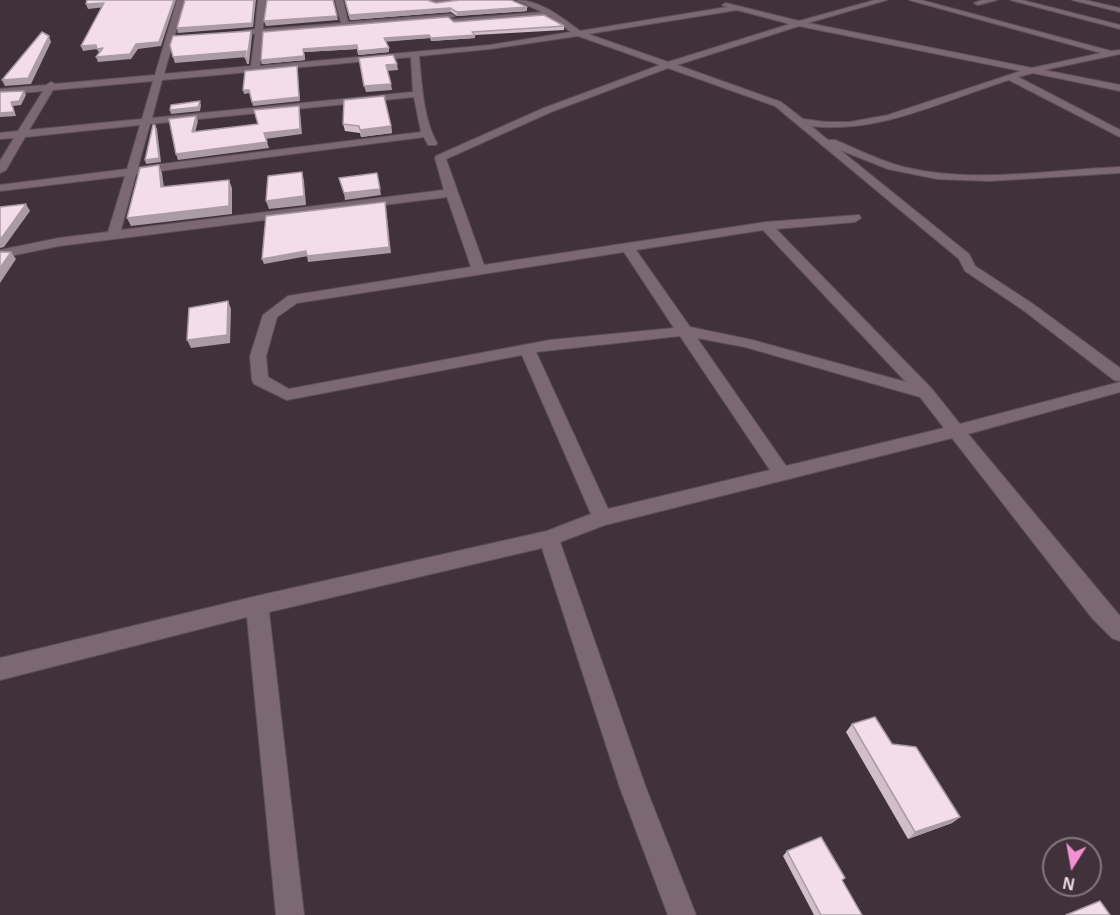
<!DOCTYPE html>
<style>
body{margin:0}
#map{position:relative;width:1120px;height:915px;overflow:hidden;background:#41313b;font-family:Helvetica,sans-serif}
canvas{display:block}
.north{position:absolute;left:1042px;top:837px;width:60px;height:60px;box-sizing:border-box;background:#41313b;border:2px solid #84777f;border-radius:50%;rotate:191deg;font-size:16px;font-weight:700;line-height:24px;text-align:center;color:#e9dfe5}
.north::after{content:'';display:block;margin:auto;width:21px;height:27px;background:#f491d3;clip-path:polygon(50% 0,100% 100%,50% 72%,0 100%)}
</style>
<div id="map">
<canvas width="1120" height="915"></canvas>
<div class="north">N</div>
</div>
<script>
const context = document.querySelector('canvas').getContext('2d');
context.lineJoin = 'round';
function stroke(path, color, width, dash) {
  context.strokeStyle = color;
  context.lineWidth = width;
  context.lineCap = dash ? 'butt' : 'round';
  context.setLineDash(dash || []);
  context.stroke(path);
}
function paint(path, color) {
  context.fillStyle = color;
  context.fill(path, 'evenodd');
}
const minor = new Path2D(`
 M177,0H185L164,74L251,66L255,34L226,36L222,34L255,29L258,0H266L263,29L341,23L335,0H343L348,22L451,14L455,16L451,18L262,33L260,66L490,45L571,32L549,16L454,23L450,21L454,19L542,12L516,0C540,0 561,17 580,31L727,7L722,5L726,3L799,21L875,0H887L808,23L1032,68L1101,53L909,0H921L1111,51L1120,50V54L1044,70L1120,85V91L1033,73L1018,77L1120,130V137L1009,80C944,100 881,134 811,126L828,140H835C857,149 880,161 904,167C973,184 1049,170 1120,167V173L989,181L937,179L888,169L840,150L969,254L975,266L1033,304L1120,368V381L1114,380L1023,310L965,271L959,259L775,106L668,68L551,112L446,159L484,265L766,222L859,215L861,218L855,222L776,229L932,389L960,424L1120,382V392L968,434L1120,616V641L1112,638L1092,618L952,438L605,525L560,542L646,788L696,915H668L620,788L542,548L269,612L304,915H276L247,617L0,680V658L257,596L547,531L591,514L522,355L287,400L254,384L252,380L250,356L263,315L288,296L471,267L447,197L59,246L0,258V250L59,238L108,232L125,176L0,191V185L127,169L140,125L25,137L6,170L0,173V161L14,138L0,139V133L18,131L43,91L0,95V89L46,85L51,82L55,84L155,75ZM737,10L790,24L668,62L588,34ZM799,26L1021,71L888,115L850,122H826L803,119L781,102L677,65ZM578,36L660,65L544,108L436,156L435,158L444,190L121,230L136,174L424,137L428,145H436L437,143C423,118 422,85 419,56L490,49ZM411,57L413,92L152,118L162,80ZM153,81L142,119L29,130L53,90ZM414,97L421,132L138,167L150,124ZM763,230L906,382L752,340L690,327L636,250ZM624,252L674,328L550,340L289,389L268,377L266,356L277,317L297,303ZM680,336L770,470L608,509L536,352ZM697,338L745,347L920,397L944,428L786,466Z
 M420,0H474L436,5Z
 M982,0H997L978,5L974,3Z
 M1010,0H1022L1120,25V29Z
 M1072,0H1085L1120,8V12Z`);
stroke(minor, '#5d5059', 2);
paint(minor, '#7b6873');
paint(new Path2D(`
 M345,0L527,7V11L457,16L451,12L350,20Z
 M454,22L564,26V30L475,35V38L431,41L430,38L385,41L389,52L358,55L357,49L304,52L305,60L262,64L261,60Z
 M343,124L391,126L392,133L361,137L360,133L345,131Z
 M852,724L892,744L960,817L952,823L908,839L846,732Z
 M787,851L842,881L862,915H814L783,856Z`), '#d1bec9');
paint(new Path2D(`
 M174,0H176L161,46L138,49L131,59L98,62L96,57L136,44Z
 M254,0H256L253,27L178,33L177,28Z
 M104,3L106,7L88,9L86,4Z
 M527,7V11L457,16V12Z
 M450,8L451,12L350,20L349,15Z
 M337,16L338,20L266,26L264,21Z
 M251,31L252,36L249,64H247L245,58L247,57L175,63L173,57Z
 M429,35L430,38L384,42V38Z
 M475,35V38L431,41V38Z
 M49,36L51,42L31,84L5,86L2,80Z
 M96,45L103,48L99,53L97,49L83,51L81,46Z
 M357,45V49L304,52L303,49Z
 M389,48V52L358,55V51Z
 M304,56L305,60L262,64L261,60Z
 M397,64L398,70L387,71L386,65Z
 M297,66L300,101L253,106L252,102Z
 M391,84L392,90L366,92L364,86Z
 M243,90H249L250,93L244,94Z
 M24,91L26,95L21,105L13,106L16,116L0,117V113Z
 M200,101L201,105L200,111L171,114L170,110Z
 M299,106L300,111L302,134L265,139L264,133Z
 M196,116L198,121L194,137L192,132Z
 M155,125L157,129L161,162L146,164L145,160Z
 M391,126L392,133L361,137L360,130Z
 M267,142L269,148L178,160L176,154Z
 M159,165L162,173L165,195L161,187Z
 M302,172L304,181L306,205L269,209L266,201Z
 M229,180L232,188V214L131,226L127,218Z
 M380,189L381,195L345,200L344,193Z
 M26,204L30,211L4,247L0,248V240Z
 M386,207L391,253L308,262L307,256Z
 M306,251L308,256L264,264L262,259Z
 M11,252L16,259L0,283V268Z
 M228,301L231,309L230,343L191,348L187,340Z
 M960,817L952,823L908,839L915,832Z`), '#aa9ba4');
const building = new Path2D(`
 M87,0H174L159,42L136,44L130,54L96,57L103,48L97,49L96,45L81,46L104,3L86,4Z
 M185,0H254L252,23L177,28Z
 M267,0H333L337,16L264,21Z
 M345,0H427L436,3L459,0H511L527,7L457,12L450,8L349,15Z
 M544,15L564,26L472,32L475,35L431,38L429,35L384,38L389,48L358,51L357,45L303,49L304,56L261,60L263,32L448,17L454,22Z
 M251,31L247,58H245L246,51L173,57L170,45L173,36Z
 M42,32L49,36L28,78L2,80Z
 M393,55L397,64L386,65L391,84L364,86L359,58Z
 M297,66L299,97L252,102L249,90H243L245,71Z
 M24,91L19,101L11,102L14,112L0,113V92Z
 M384,96L391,126L360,130L359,126L343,124L344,100Z
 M200,101L198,107L170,110L171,105Z
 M299,106L300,129L264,133L267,142L176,154L169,119L196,116L192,132L258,124L254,110Z
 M153,125H155L159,158L145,160Z
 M159,165L161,187L229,180V206L127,218L140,168Z
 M302,172L304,196L266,201L268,176Z
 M377,173L380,189L344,193L339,178Z
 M385,202L389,247L307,256L306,251L262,259L266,216Z
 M26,204L0,240V207Z
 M0,252H11L0,268Z
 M228,301L227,335L187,340L189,308Z
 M875,717L892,744L916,747L960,817L915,832L852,724Z
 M821,837L845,878L842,880L862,915H821L787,851Z
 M1100,901L1110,915H1066Z`);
paint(building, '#f3ddea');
stroke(building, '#aa9ba4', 1.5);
</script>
